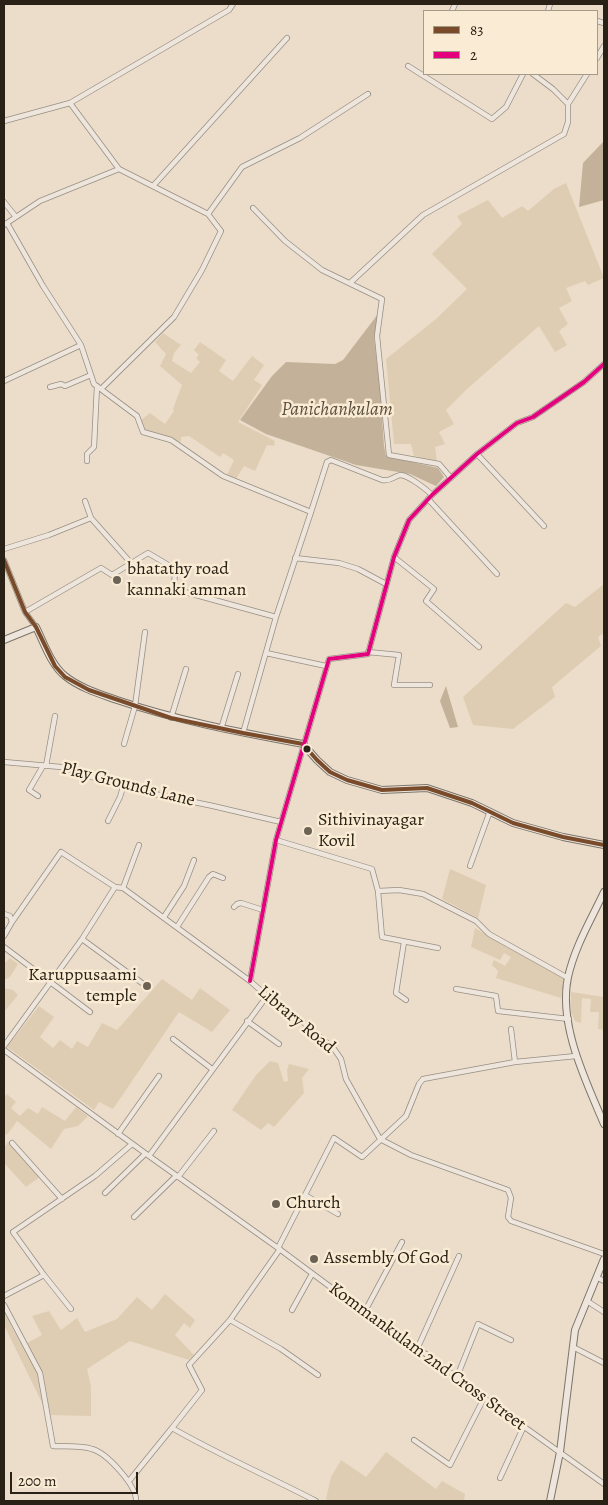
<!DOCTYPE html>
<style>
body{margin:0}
#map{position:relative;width:608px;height:1505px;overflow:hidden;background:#ebddca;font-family:Alegreya,serif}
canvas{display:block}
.frame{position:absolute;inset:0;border:5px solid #292115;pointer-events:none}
.legend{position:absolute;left:423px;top:10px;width:175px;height:65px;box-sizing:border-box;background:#faebd4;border:1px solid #a69a88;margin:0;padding:6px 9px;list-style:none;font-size:15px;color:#292115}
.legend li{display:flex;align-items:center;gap:10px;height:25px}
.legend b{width:25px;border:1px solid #a69a88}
.scale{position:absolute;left:10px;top:1472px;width:128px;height:22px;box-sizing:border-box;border:2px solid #292115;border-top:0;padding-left:6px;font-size:15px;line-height:18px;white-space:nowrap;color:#292115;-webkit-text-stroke:4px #faebd4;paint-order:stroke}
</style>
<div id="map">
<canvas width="608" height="1505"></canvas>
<div class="frame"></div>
<ul class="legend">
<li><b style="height:6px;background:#7a4b2a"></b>83</li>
<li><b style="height:6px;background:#e5007d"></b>2</li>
</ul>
<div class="scale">200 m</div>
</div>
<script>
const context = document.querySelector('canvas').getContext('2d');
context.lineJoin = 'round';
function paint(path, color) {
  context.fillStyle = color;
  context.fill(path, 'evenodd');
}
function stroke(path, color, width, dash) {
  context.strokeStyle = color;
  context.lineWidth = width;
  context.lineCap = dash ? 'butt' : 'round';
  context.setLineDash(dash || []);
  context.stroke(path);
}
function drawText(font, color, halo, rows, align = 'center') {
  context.font = font + ' Alegreya,serif';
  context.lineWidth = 5;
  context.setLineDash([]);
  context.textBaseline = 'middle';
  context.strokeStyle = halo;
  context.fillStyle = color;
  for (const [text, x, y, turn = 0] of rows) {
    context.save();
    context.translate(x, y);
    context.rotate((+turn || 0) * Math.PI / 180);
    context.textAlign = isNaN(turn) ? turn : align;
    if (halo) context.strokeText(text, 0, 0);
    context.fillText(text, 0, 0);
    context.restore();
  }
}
paint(new Path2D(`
 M566,183L604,278L588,285L585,281L566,288L572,301L559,308L568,324L559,331L567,345L555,352L539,326L467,389L446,410L454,424L439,432L445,444L435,447L437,461L414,456L411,444H394L386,359L436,319L467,289L432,254L462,224L457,216L488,200L502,218L522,206L528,211L554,189Z
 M163,333L181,345L174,353L172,361L191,373L200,362L196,358L199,355L194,350L200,342L226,360L219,371L233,381L252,356L264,365L254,380L262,385L238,422L275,441L274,446L267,445L255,471L244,466L236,479L227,475L234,460L223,453L220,457L189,436L181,437V442L145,430L141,420L150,413L165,424L174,411L173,409L182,385L160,366L166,354L155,342Z
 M604,584V633L598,637L601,646L552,687L555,697L513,729L473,725L463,697L566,603L575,607Z
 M450,869L486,885L478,918L442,899Z
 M475,928L564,979L561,998L496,978L498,971L492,965L494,960L505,966L511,957L504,953L500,960L471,947Z
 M10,958L18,964L10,977L4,980V961L6,962Z
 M162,979L192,1000L200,988L230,1010L212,1032L179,1012L113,1109L99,1102L94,1110L7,1047L39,1006L54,1017L40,1037L53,1048L60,1040L72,1049L77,1041L88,1047L102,1023L117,1030Z
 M4,988L13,990L18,995L4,1012Z
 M571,992L604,997V1030L598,1029L599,1012H590L591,999L582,998L581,1023L575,1021L571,1012Z
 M270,1061L278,1063L284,1082L288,1081L287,1070L289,1064L309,1069L302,1078L304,1093L274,1127L268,1123L261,1130L232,1110L256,1075Z
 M7,1094L16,1102L11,1108L20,1116L28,1108L38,1114L42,1107L65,1121L76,1107L88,1116L78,1126L64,1129L51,1149L17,1121L7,1135L4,1133V1097Z
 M8,1142L40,1177L26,1187L4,1163V1148Z
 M165,1294L195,1320L190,1328L184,1323L175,1335L194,1355L189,1360L130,1341L87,1369L91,1386V1416L48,1415L4,1325V1301L11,1326L44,1383L40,1368L27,1343L42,1335L32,1316L49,1311L61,1330L77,1318L85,1332L117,1319L137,1297L152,1310Z
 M386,1452L436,1489L442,1481L465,1494L464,1501H329L326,1499L331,1477L341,1460L366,1477Z`), '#dfcdb3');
paint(new Path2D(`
 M604,141V200L579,207L583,163Z
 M378,314L374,338L380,389L384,446L386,456L438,468L444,477L436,486L410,474L356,465L266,434L240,420L272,376L286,362L335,364L343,360Z
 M446,686L458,727L450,728L440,701Z`), '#c3b299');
const street = new Path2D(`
 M233,4L229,10L70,103L119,169L208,214L242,167L300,138L368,94
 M452,11L455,4
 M548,11L550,4
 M597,21L604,23
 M597,58L604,46
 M408,66L492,119L506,107L523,74
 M568,104L587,74
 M4,121L70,103
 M153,186L287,38
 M4,202L16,217
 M253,208L285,241L322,270L382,299L377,336L389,455L439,464L451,478
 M7,223L43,286L81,345L94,384L137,416L143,432L171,440L223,476L311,512L276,617L243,733
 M4,225L40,201L119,169
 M350,283L423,215L564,134L568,122V104L553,89L533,74
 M4,381L81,345
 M50,387L61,384L65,386L91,375
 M101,389L174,317L202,270L221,231L208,214
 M477,454L544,526
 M87,461V454L94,447L97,386
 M428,499L497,574
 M85,501L91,518L131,563
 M311,512L327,462L331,460L382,480C391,482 395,475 401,475C409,476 426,489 432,495
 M4,549L49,535L91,518
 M394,557L434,589L426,601L479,647
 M295,558L339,563L358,569L386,584
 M4,560L25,612L36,627
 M25,612L101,568L112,575L148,553L175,569L174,589L276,617
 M368,652L399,655L394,685H430
 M266,653L326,666
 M171,718L186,669
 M221,729L238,674
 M124,744L135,706L145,632
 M4,762L61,767L126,788L213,806L281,822
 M46,766L55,716
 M38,796L29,790L43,766
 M108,821L120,797L123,787
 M276,840L372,869L378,891L399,890L423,894L476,921L489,934L568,978
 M470,866L490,811
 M123,888L139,845
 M378,891L382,937L438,948
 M234,907L237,904L241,903L263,910
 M4,914L10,916L12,922L4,936
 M164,917L184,886L194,860
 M12,922L61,852L115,887L123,888L250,981L267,996L303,1022L334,1049L341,1059L346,1079L380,1139L411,1155L508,1190L511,1198L508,1217L511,1221L604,1254
 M177,927L209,877L213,874L223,878
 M82,939L142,983
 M404,942L396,993L406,1000
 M4,947L90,1012
 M250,981L276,840L329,659L368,654L394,557L409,520L432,495L477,454L517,423L533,417L584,382L604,364
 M456,989L496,996L498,1011L569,1019
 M247,1021L279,1044
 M511,1029L515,1062
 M173,1039L212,1069
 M4,1046L82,939L115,887
 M4,1050L149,1156L278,1248L352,1303L415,1346L484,1398L604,1484
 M118,1134L159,1076
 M12,1143L62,1199
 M149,1156L267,996
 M178,1177L214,1131
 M105,1193L145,1154
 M305,1195L338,1214
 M134,1217L176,1176
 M278,1248L334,1138L362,1157L406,1116L419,1084L423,1079L515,1062L576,1056
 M280,1249L230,1320L189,1365L202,1390L172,1428C219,1455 268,1476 316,1501
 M596,1277L604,1281
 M4,1296L44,1275
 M587,1301L604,1312
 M4,1305L40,1373L53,1446C65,1447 80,1445 92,1449C107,1453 137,1486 136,1501
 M71,1309L44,1275L13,1232L95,1176L132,1144
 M292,1310L312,1274
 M365,1311L402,1242
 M230,1320L281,1349L318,1375
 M418,1347L459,1256
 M573,1347L604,1363
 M457,1377L478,1324L511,1340
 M414,1440L450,1465L484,1398
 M500,1478L524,1426
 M129,1481L172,1428`);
const secondary = new Path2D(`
 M4,640L36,627C44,643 51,665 65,676C80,688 100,694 117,700C179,721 239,732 303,744L317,760L330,772L347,780L382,790L427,788L472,803L513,823L563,837L604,845
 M604,892C591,920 575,946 568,977C558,1025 586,1081 604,1124
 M550,1501L560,1452L575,1330L604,1259`);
stroke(street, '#978f83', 6);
stroke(secondary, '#7c756a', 8);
stroke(street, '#eee6dd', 4.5);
stroke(secondary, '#eee6dd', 6);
stroke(new Path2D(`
 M4,560L25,612L36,627L55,666L65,677L89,690L171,718L243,733L303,744L317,760L330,772L347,780L382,790L427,788L472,803L513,823L563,837L604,845`), '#7a4b2a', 4);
stroke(new Path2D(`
 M250,981L276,840L329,659L368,654L394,557L409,520L432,495L477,454L517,423L533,417L584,382L604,364`), '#e5007d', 4);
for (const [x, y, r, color] of [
 [117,580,5,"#6d6354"],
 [307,749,4.5,"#292115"],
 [308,831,5,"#6d6354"],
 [147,986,5,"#6d6354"],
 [276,1204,5,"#6d6354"],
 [314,1259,5,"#6d6354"]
]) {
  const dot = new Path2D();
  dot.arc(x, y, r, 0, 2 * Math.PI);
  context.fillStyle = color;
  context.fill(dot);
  stroke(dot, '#faebd4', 2);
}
drawText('18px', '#292115', '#faebd4', [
 ["bhatathy road",127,570],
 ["kannaki amman",127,591],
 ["Sithivinayagar",318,821],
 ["Kovil",318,842],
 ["Karuppusaami",137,976,"right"],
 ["temple",137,997,"right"],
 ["Church",286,1204],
 ["Assembly Of God",324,1259]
], 'left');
drawText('18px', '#292115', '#faebd4', [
 ["Play Grounds Lane",128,785,14],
 ["Library Road",296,1020,40],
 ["Kommankulam 2nd Cross Street",427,1357,36]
]);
drawText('italic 19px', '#594d3c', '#faebd4', [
 ["Panichankulam",337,410]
]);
</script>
